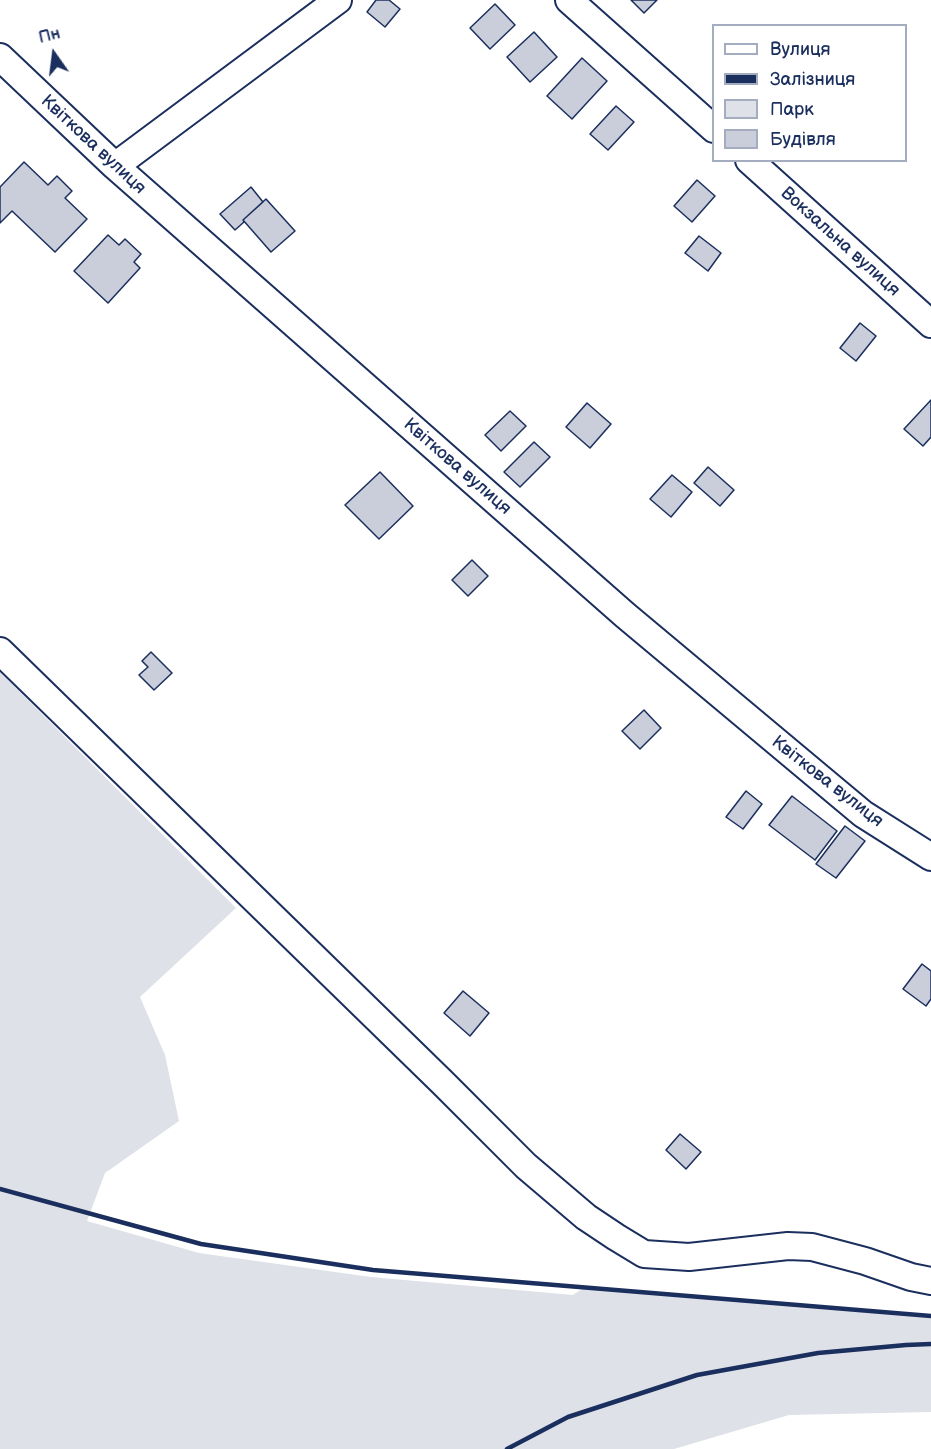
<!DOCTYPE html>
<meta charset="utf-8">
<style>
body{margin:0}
#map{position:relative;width:931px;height:1449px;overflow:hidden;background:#fff;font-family:"Balsamiq Sans",sans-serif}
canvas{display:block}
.legend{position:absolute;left:712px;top:24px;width:195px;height:138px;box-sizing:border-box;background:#fff;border:2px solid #a4acbf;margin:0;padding:8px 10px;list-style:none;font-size:18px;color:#1b2f5e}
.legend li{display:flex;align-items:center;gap:12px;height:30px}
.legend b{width:30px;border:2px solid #a4acbf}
.north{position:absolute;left:24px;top:24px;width:60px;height:60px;-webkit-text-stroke:4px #fff;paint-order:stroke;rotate:346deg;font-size:16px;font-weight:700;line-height:24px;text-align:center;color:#1b2f5e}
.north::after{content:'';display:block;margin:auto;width:21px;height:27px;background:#1b2f5e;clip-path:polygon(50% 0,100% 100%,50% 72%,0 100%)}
</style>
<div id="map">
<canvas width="931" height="1449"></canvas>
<ul class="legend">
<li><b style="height:8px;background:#fff"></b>Вулиця</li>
<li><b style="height:8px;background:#1b2f5e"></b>Залізниця</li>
<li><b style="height:16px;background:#dee1e7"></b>Парк</li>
<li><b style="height:16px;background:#caceda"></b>Будівля</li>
</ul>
<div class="north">Пн</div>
</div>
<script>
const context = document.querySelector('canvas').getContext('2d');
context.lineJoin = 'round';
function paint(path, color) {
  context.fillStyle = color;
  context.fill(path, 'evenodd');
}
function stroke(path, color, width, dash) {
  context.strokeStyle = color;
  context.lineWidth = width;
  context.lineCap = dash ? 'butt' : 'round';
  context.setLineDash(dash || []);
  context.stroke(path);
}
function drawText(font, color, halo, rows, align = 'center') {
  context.font = font + ' "Balsamiq Sans",sans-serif';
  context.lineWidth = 6;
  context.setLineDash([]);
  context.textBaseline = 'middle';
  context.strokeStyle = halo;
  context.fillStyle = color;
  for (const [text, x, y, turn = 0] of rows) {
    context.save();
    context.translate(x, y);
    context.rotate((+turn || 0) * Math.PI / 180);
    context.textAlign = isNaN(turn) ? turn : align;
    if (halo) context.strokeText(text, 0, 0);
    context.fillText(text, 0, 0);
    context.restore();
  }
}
paint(new Path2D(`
 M0,672L236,908L140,997L165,1055L179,1121L105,1173L87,1221L199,1253L371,1277L573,1295L585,1287L931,1316V1412L789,1415L674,1449H0Z`), '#dee1e7');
const building = new Path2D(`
 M376,0H389L400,9L385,27L367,12Z
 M631,0H657L644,13Z
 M495,4L515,25L490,49L470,28Z
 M534,32L557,57L530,82L507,57Z
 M582,58L607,81L572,119L547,96Z
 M616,106L634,122L608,150L590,134Z
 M24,162L48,185L57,176L72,191L65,198L87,219L55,252L12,211L0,223V187Z
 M697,180L715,196L692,222L674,206Z
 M251,187L263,202L243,220L244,222L235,230L220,214Z
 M266,199L295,231L271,252L243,220Z
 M108,235L119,245L125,239L141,254L134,262L140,268L108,303L74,271Z
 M699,236L721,253L708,271L685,253Z
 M860,323L876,336L856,361L840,348Z
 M931,400V437L923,446L904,429Z
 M587,403L611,424L590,448L566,427Z
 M510,411L526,426L501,451L485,435Z
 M534,442L550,457L520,487L504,472Z
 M708,467L734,490L720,506L694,483Z
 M380,472L413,506L379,539L345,505Z
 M672,475L692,492L671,517L650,499Z
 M472,560L488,576L468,596L452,580Z
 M151,652L172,673L154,690L139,675L148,667L142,661Z
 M644,710L661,728L640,749L622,731Z
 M746,791L762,804L743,829L726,817Z
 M792,796L837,831L815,860L769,825Z
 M845,826L865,841L836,878L816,864Z
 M922,964L931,971V999L926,1006L903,989Z
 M463,991L489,1013L470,1036L444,1013Z
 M680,1134L701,1152L686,1169L666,1150Z`);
paint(building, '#caceda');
stroke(building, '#1b2f5e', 1.5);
const street = new Path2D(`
 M569,0L714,129
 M0,57L115,166L625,615L863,814L931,857
 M749,160L931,324
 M115,166L338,0
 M0,651L443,1083L526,1166L586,1217L616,1237L644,1254L689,1257L788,1246L812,1247L865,1261L911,1277L931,1281`);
stroke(street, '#1b2f5e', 30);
stroke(street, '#fff', 26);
stroke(new Path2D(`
 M0,1189L201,1244L373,1270L931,1316
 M507,1449L568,1417L697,1375L818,1353L906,1345L931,1344`), '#1b2f5e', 4.5);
drawText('18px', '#1b2f5e', '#fff', [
 ["Квіткова вулиця",93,145,43],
 ["Вокзальна вулиця",840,242,42],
 ["Квіткова вулиця",457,467,41],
 ["Квіткова вулиця",827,782,38]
]);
</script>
